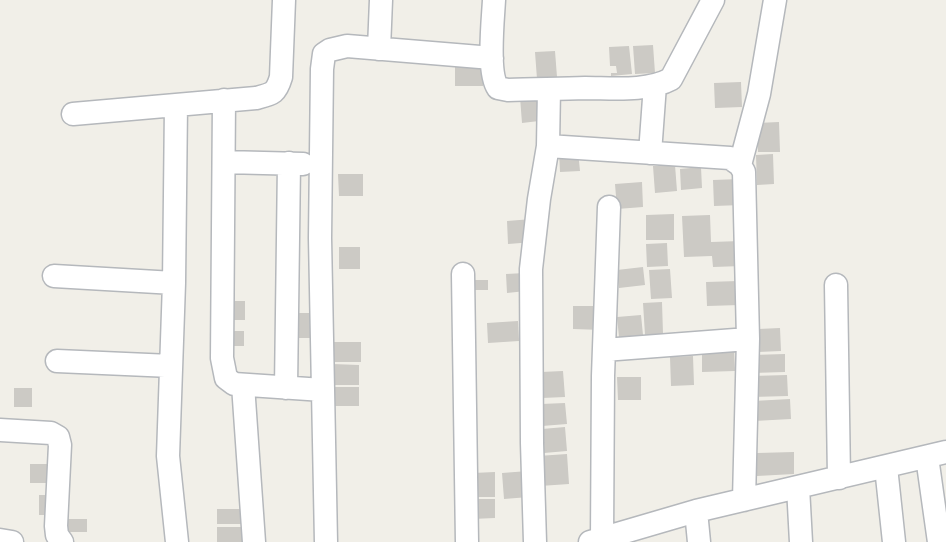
<!DOCTYPE html>
<style>
body{margin:0}
canvas{display:block;background:#f1efe8}
</style>
<canvas width="946" height="542"></canvas>
<script>
const context = document.querySelector('canvas').getContext('2d');
context.lineJoin = 'round';
function paint(path, color) {
  context.fillStyle = color;
  context.fill(path, 'evenodd');
}
function stroke(path, color, width, dash) {
  context.strokeStyle = color;
  context.lineWidth = width;
  context.lineCap = dash ? 'butt' : 'round';
  context.setLineDash(dash || []);
  context.stroke(path);
}
paint(new Path2D(`
 M653,45L655,73L635,74L633,46Z
 M629,46L632,74L611,76V73H617L616,66H610L609,47Z
 M555,51L557,77L537,79L535,52Z
 M455,61H483V86H455Z
 M741,82L742,107L715,108L714,83Z
 M537,95L539,121L522,123L520,97Z
 M779,122L780,152H758L757,123Z
 M578,151L580,171L560,172L559,152Z
 M773,154L774,184L757,185L756,155Z
 M675,165L677,191L655,193L653,166Z
 M701,167L702,188L681,190L680,169Z
 M338,174H363V196H339Z
 M740,179L741,205L714,206L713,180Z
 M642,182L643,207L617,209L615,184Z
 M674,214V240H646V215Z
 M710,215L711,242L741,241L742,266L713,267L712,256L684,257L682,216Z
 M532,219L534,242L508,244L507,221Z
 M667,243L668,266L647,267L646,244Z
 M339,247H360V269H339Z
 M643,267L645,285L619,288L617,270Z
 M670,269L672,298L651,299L649,270Z
 M525,273L526,291L507,293L506,274Z
 M473,280H488V290H473Z
 M739,281L740,305L707,306L706,282Z
 M232,301H245V320H232Z
 M662,302L663,334L645,335L643,303Z
 M573,306H602V330L573,329Z
 M297,313H316V338H296Z
 M641,315L643,335L619,337L617,317Z
 M518,321L519,341L488,343L487,323Z
 M780,328L781,351L758,352V329Z
 M231,331H244V346H231Z
 M330,342H361V362H330Z
 M734,347L735,371L702,372V348Z
 M785,354V372L752,373V355Z
 M693,356L694,385L671,386L670,357Z
 M332,364L359,365V385H332Z
 M563,371L565,397L542,398L541,372Z
 M787,375L788,396L752,397V376Z
 M617,377H641V400H618Z
 M328,387H359V406H328Z
 M14,388H32V407H14Z
 M790,399L791,419L754,421L753,401Z
 M565,403L567,424L542,426L541,404Z
 M565,427L567,451L544,453L542,429Z
 M794,452V474L757,476V453Z
 M567,454L569,484L540,486L538,456Z
 M30,464H52V483H30Z
 M528,471L529,497L504,499L502,473Z
 M495,472V497H473V473Z
 M39,495H50V515H39Z
 M472,499H495V518L472,519Z
 M217,509H242V524H217Z
 M61,519H87V532H61Z
 M217,527H242V542H217Z`), '#cccac5');
const minor = new Path2D(`
 M494,0C493,20 487,73 498,88L508,90C533,89 559,89 585,88C612,88 647,92 671,79L713,0
 M379,49L381,0
 M224,100L222,358L226,378L234,384L323,390
 M176,105L174,283L168,456L177,542
 M73,114L256,98C272,94 276,94 281,77L284,0
 M548,146L730,158L740,165L744,172L748,339L744,500
 M650,153L655,85
 M224,162L303,164
 M740,165L759,94L775,0
 M463,274L467,542
 M54,276L174,283
 M836,285L839,478
 M604,350L748,339
 M57,361L171,366
 M243,385L254,542
 M286,388L289,163
 M0,430L51,433L58,437L60,445L56,526L57,535L62,542
 M927,457L939,542
 M886,467L894,542
 M798,487L801,542
 M696,511L699,542
 M602,539L603,376L609,207
 M0,540L12,542
 M326,542L320,238L322,69L324,54L330,50L347,46L492,58
 M535,542L532,443L531,269L539,199L548,146L549,89
 M590,542L696,511L946,452`);
stroke(minor, '#b5b8bc', 25);
stroke(minor, '#fff', 22);
</script>
